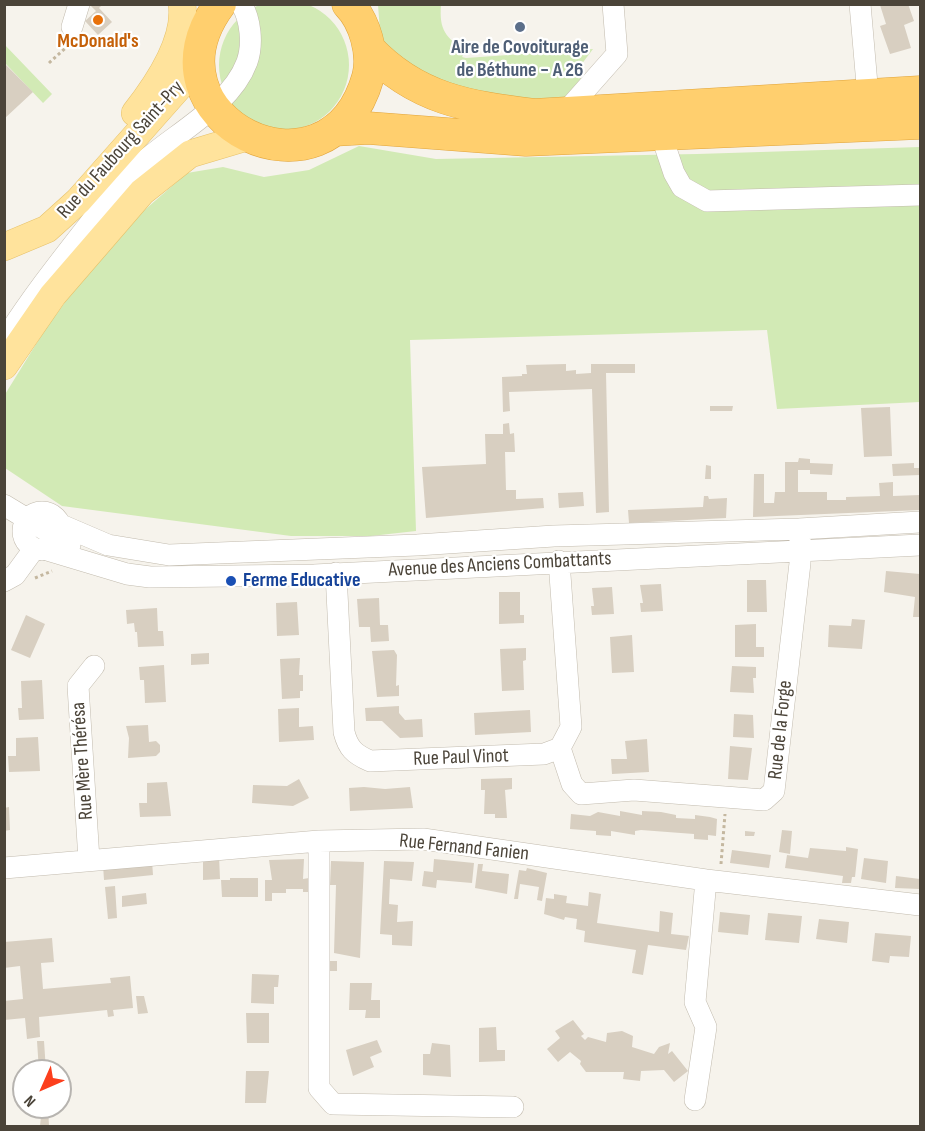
<!DOCTYPE html>
<meta charset="utf-8">
<style>
body{margin:0}
#map{position:relative;width:925px;height:1131px;overflow:hidden;background:#f6f3ec;font-family:"Sofia Sans Condensed",sans-serif}
canvas{display:block}
.frame{position:absolute;inset:0;border:6px solid #4b4439;pointer-events:none}
.north{position:absolute;left:12px;top:1059px;width:60px;height:60px;box-sizing:border-box;background:#fff;border:2px solid #b7b4b0;border-radius:50%;rotate:225deg;font-size:16px;font-weight:700;line-height:24px;text-align:center;color:#4b4439}
.north::after{content:'';display:block;margin:auto;width:21px;height:27px;background:#fc3f1d;clip-path:polygon(50% 0,100% 100%,50% 72%,0 100%)}
</style>
<div id="map">
<canvas width="925" height="1131"></canvas>
<div class="frame"></div>
<div class="north">N</div>
</div>
<script>
const context = document.querySelector('canvas').getContext('2d');
context.lineJoin = 'round';
function paint(path, color) {
  context.fillStyle = color;
  context.fill(path, 'evenodd');
}
function stroke(path, color, width, dash) {
  context.strokeStyle = color;
  context.lineWidth = width;
  context.lineCap = dash ? 'butt' : 'round';
  context.setLineDash(dash || []);
  context.stroke(path);
}
function drawText(font, color, halo, rows, align = 'center') {
  context.font = font + ' "Sofia Sans Condensed",sans-serif';
  context.lineWidth = 4.5;
  context.setLineDash([]);
  context.textBaseline = 'middle';
  context.strokeStyle = halo;
  context.fillStyle = color;
  for (const [text, x, y, turn = 0] of rows) {
    context.save();
    context.translate(x, y);
    context.rotate((+turn || 0) * Math.PI / 180);
    context.textAlign = isNaN(turn) ? turn : align;
    if (halo) context.strokeText(text, 0, 0);
    context.fillText(text, 0, 0);
    context.restore();
  }
}
paint(new Path2D(`
 M219 65a65 65 0 1 1 130 0a65 65 0 1 1-130 0Z
 M378,5H441C439,31 446,36 465,52L462,57L466,58L593,49L575,73L583,80L554,108L424,80L385,49L380,31Z
 M4,44L52,94L43,103L5,63Z
 M359,146L436,159L697,154L920,147V402L777,409L767,330L410,340L416,531L371,536H291L62,506L5,468L4,396L46,328L100,255L132,221L187,173L223,167L264,177L309,170Z`), '#d2eab5');
paint(new Path2D(`
 M89,4H103L99,8L112,22L98,35L85,21L96,11Z
 M908,4L914,21L904,25L911,48L890,54L880,26L886,24L880,5Z
 M4,63L33,92L4,119Z
 M566,364V371L576,370V374L591,373V364H635V373H606L609,512L596,513L592,389L509,392L510,411L503,412L502,377L522,376V374H527L526,365Z
 M710,406H733L732,411H710Z
 M890,407L892,456L864,457L861,408Z
 M509,423L510,434L514,433L515,452H505L506,490H516V499L543,498L544,508L426,518L422,467L486,464L485,434H503V424Z
 M799,458L810,459V463L833,464L832,475L810,474V470H798V492H827V500H846V497L880,496L879,483L893,482V496L920,495V510L753,517L754,474H764V503H774L775,492H785V462H798Z
 M914,463V468H920V475L893,476L892,464Z
 M706,465L711,466V479H705Z
 M583,492L584,506L559,508L558,493Z
 M704,496H708L709,499L727,498L726,518L629,523L628,510L703,507Z
 M886,571L920,574V617H913L915,597L884,592Z
 M747,580H766L767,612H747Z
 M661,584L663,611L641,612L640,603H643L640,585Z
 M612,587L614,614L592,615L591,606H594L592,588Z
 M499,592H520V615H524V623L499,624Z
 M379,598L380,625H388L389,641L371,642L370,627H359L357,599Z
 M297,602L299,635L277,636L276,603Z
 M157,608L158,631H163L164,646L138,647L137,632H135L134,623L127,624L126,610Z
 M26,615L45,624L30,658L11,650Z
 M852,619L865,620L862,649L828,647L829,625L851,626Z
 M756,624V647H764V657H735V625Z
 M632,635L634,672L612,673L610,637Z
 M526,648V660L523,661L524,690L502,691L500,649Z
 M394,650L397,655L396,686L399,685V696L377,697L372,651Z
 M209,653V664L191,665V654Z
 M300,658L299,675H303V691H300V698L282,699L280,659Z
 M164,665L166,702L145,703L144,680H140L139,667Z
 M732,666L756,667V678H753L754,693L730,692Z
 M42,680L44,719L19,720L18,708H22L21,681Z
 M399,706V713L405,720L422,719L423,737L400,738L382,721H366L365,708Z
 M299,708V727L313,726L314,740L279,742L278,709Z
 M530,710L531,732L475,735L474,713Z
 M734,714L753,715L754,738L733,737Z
 M148,725L149,742L156,741L160,745V752L156,756L128,758L129,738L126,726Z
 M38,737L40,771L9,772L8,756H16V738Z
 M647,739L649,772L612,774L611,759H627L625,741Z
 M730,746L752,748L748,780L728,779Z
 M512,778V789L505,790L507,818H495V814H484L485,790H481V779Z
 M299,779L309,798L293,806L252,803L253,785L287,786Z
 M167,782L171,816L140,817L139,803H147V783Z
 M364,787L385,789L410,787L413,808L350,811L349,788Z
 M9,807L10,830L4,831V808Z
 M620,811L642,815V811L661,812L676,815V818L695,819V815L710,817L717,819L716,836L708,835V840L694,839V834L641,830L635,831V835L611,831V836L596,835V831L570,829L571,814L590,816L598,812L620,816Z
 M782,830L792,831L790,854L779,852Z
 M745,831L755,832L754,836H745Z
 M846,847L858,849L855,877H852L851,883H842L843,876L785,868L787,855L808,858L810,848L846,851Z
 M732,850L771,855L769,868L730,863Z
 M219,855L220,879L203,880V856Z
 M864,858L888,861L886,883L861,879Z
 M304,859L303,879L309,878V892H303V889H286V893H272V901H265V880H272L269,860Z
 M434,859L474,863L472,883L437,880L436,888L422,886L424,871L433,872Z
 M152,861L153,875L104,880L103,865Z
 M331,861L364,862L360,958L334,953L336,885H330Z
 M384,861L414,862L412,881L390,879L389,904L398,905L397,922L413,921L412,946L392,945V935L380,934Z
 M478,864H483L482,871L509,874L507,894L475,888Z
 M527,868L547,873L542,901L537,900L539,887L520,884L518,899H514L519,870L526,871Z
 M896,876L920,879V889L895,888Z
 M230,878H258V897H222L221,880H230Z
 M115,886L117,918L108,919L105,887Z
 M589,892L601,894L597,923L659,932L660,911L673,913L671,934L689,936L686,950L648,945L643,975L632,973L636,950L584,942L585,931L576,929L577,919L565,917L564,920L544,914L546,898L554,899V894L567,896L566,903L588,906Z
 M146,893L147,904L122,907V896Z
 M720,912L750,915L748,935L718,932Z
 M768,913L802,916L799,943L765,940Z
 M819,919L849,922L847,943L816,939Z
 M875,933L911,936L909,957L890,956L889,963L872,961Z
 M52,938L54,962L41,963L43,989L111,983L110,978L130,976L133,1008L113,1010L114,1016L108,1017L107,1010L39,1017L40,1037L27,1039L25,1018L4,1020V1001L23,999L20,966L4,968V942Z
 M328,961H337V971H328Z
 M252,974L279,975L278,987H274V1004L251,1003Z
 M350,983H372L371,1000H380V1018H365L366,1010H349Z
 M136,996H144L148,1013L138,1014Z
 M246,1013H269V1043H247Z
 M573,1020L584,1034L581,1036L585,1040L588,1037L606,1042L607,1033L622,1031L633,1036L632,1047L654,1054L659,1047L670,1043L668,1054L672,1051L688,1071L674,1082L664,1070L641,1071L640,1081L623,1079L624,1072H586L580,1064L581,1061L570,1052L558,1062L547,1049L560,1038L555,1031Z
 M496,1027L497,1050H505V1061L479,1062V1028Z
 M377,1040L382,1052L370,1057L374,1067L353,1076L346,1050Z
 M37,1041H44L46,1071H39Z
 M432,1043L450,1045L451,1077L423,1075V1054H430Z
 M246,1071H269L266,1103H245Z
 M42,1107H48L49,1126H40Z`), '#d8cfc1');
const minor = new Path2D(`
 M860,4L868,96
 M72,27L79,4
 M563,115L617,54L613,4
 M661,134L674,173L682,187L707,201L920,195
 M4,341C29,301 58,264 87,227C100,210 112,192 127,177C162,139 229,111 247,62C253,45 251,19 241,4
 M4,505L70,545
 M23 531a19 19 0 1 1 38 0a19 19 0 1 1-38 0Z
 M59,524L108,545L169,555L417,545L554,536L799,529L920,522
 M47,550L127,574L150,577L314,575L920,545
 M336,573L344,732C348,748 354,754 370,761L544,754L560,748L571,727L559,561
 M4,581L15,575L34,549
 M560,748L572,784L581,794L634,790L764,800L774,791L800,563V538
 M319,841V1088L333,1104L513,1107
 M89,860L78,686L94,666
 M4,868L319,841L423,839L706,880L920,905
 M695,1100L706,1027L695,1002L706,880`);
const major = new Path2D(`
 M135,113C157,85 187,42 182,4
 M4,247L47,229L78,201L186,79L199,61
 M4,366L53,295L142,192L190,154L247,137`);
const highway = new Path2D(`
 M220,4C135,119 329,215 368,77C374,54 365,21 348,4
 M369,49C416,99 469,107 534,115L920,92
 M334,130L368,128L526,140L920,123`);
stroke(minor, '#c2bbae', 22);
stroke(major, '#e6c16a', 28);
stroke(highway, '#e0a43c', 33);
stroke(new Path2D(`
 M49,63L70,44
 M35,578L52,571
 M721,864L725,814`), '#c4b79f', 3, [3, 3]);
stroke(minor, '#fff', 21);
stroke(major, '#ffe39c', 27);
stroke(highway, '#ffcf6e', 32);
for (const [x, y, r, color] of [
 [98,20,6,"#e8710a"],
 [520,27,6,"#5c6f8a"],
 [231,581,6,"#1a4fb4"]
]) {
  const dot = new Path2D();
  dot.arc(x, y, r, 0, 2 * Math.PI);
  context.fillStyle = color;
  context.fill(dot);
  stroke(dot, '#fff', 2);
}
drawText('bold 20px', '#c56008', '#fff', [
 ["McDonald's",98,42]
]);
drawText('bold 20px', '#4e5e75', '#fff', [
 ["Aire de Covoiturage",520,48],
 ["de Béthune − A 26",520,71]
]);
drawText('20px', '#4b4439', '#fff', [
 ["Rue du Faubourg Saint-Pry",121,150,-48],
 ["Avenue des Anciens Combattants",500,565,-3],
 ["Rue de la Forge",781,730,-84],
 ["Rue Paul Vinot",461,758,-2],
 ["Rue Mère Thérésa",83,761,-94],
 ["Rue Fernand Fanien",464,848,6]
]);
drawText('bold 20px', '#164399', '#fff', [
 ["Ferme Educative",243,581]
], 'left');
</script>
